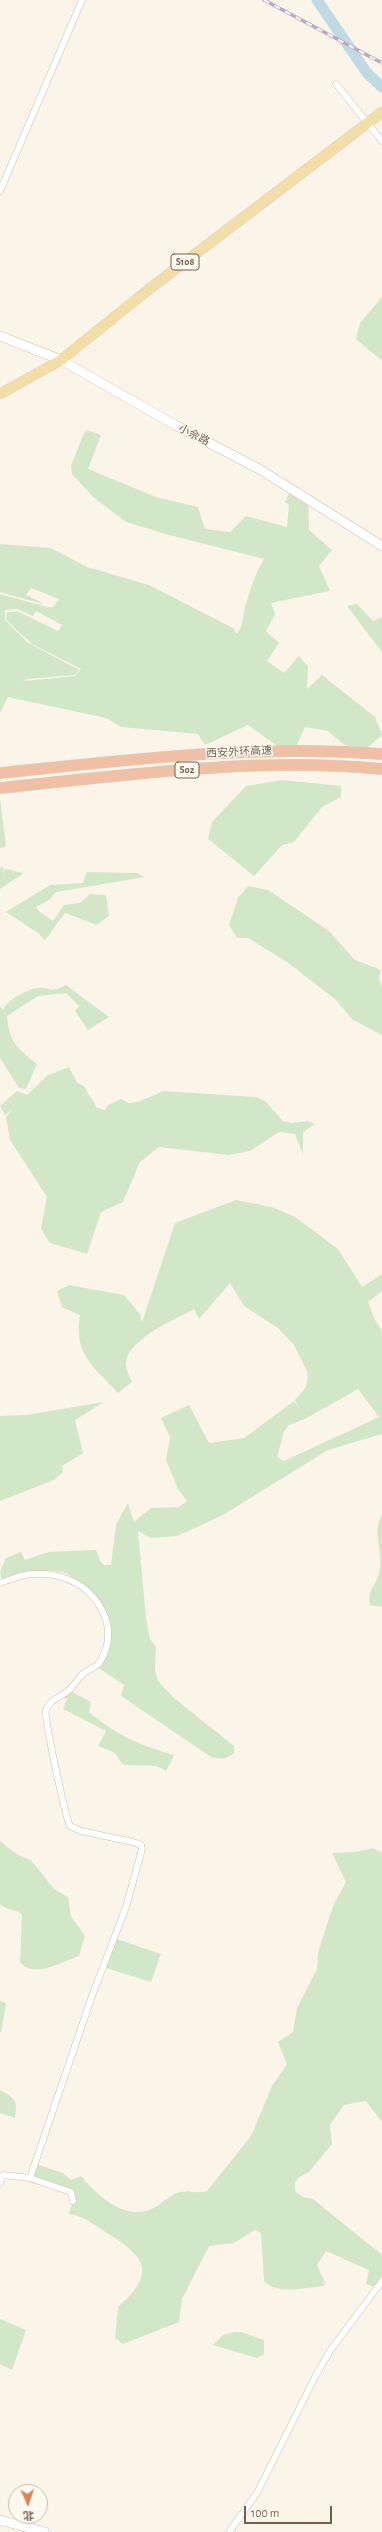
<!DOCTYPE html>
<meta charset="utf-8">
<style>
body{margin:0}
#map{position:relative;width:382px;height:2532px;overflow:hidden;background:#fbf5e9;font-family:"Alegreya Sans","Noto Sans SC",sans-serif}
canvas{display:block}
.north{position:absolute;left:8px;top:2484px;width:40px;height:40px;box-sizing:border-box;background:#fdf9ef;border:1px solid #c6bbaf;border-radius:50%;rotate:177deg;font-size:11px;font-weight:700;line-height:16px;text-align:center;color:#735f4f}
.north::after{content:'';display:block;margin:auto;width:14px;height:18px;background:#d8835a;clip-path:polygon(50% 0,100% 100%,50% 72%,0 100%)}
.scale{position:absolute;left:244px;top:2506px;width:88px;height:18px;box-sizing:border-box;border:2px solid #735f4f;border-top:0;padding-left:5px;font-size:12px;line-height:14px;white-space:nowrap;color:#735f4f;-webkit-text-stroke:3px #fdf9ef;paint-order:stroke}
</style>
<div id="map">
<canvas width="382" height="2532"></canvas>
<div class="north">北</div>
<div class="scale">100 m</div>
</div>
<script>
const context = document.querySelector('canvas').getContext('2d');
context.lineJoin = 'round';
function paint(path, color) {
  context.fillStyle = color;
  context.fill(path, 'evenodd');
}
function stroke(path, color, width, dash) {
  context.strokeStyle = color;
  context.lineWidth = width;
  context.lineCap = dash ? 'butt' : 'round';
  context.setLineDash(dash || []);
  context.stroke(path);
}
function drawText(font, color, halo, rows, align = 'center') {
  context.font = font + ' "Alegreya Sans","Noto Sans SC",sans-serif';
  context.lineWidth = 3;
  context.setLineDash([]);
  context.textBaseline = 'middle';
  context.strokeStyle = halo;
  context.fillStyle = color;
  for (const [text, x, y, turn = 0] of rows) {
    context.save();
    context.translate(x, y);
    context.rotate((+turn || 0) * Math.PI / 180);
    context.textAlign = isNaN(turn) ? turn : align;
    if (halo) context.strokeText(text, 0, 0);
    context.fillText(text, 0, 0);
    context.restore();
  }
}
paint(new Path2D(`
 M382,297V361L356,339L360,323Z
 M87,430L101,435L88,469L156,497L198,507L205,529L230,532L246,516L287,527L289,505L285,502L292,487L308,498L309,530L332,550L319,566L330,591L271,603L275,614L266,631L279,643L267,661L284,673L299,656L308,666L307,689L322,675L375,717L382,735L364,751L343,744L328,731L305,727L294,751H284L248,725L205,745L198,734L121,727L106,718L8,697L0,713V594L47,607H53L59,599L31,588L26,595L46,605L0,592V544L51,548L87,567L149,585L233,628L237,634C245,621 242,619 245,607C250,590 255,574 264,559L169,535L126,522L93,497L72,474L71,466L84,433ZM17,609L33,616L36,611L62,625L58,631L19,612H7L6,620L32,644L81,669L75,676L25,681L9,695L27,679L75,675L79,670L27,642L5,620V610Z
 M357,604L373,621L382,617V652L347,606Z
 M282,780L341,786V797L322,807L294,842L282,845L254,876L208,839L212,822L246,786Z
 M0,798L6,846L0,848Z
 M0,867L4,868L3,874L5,869L24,873L0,889Z
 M87,872L137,873L145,877L56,892L49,900L36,907L39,911L53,921L64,905L80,903L90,894L106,895L109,916L97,925L65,913L45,940L38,933L6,912L50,885L83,883Z
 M248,886L268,890L329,931L355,960L381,970L379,978L382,987V1035L353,1020L336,1000L287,962L248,938H237L229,925L238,898Z
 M66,985L109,1017L88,1030L75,1011L79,1006L66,993L38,996L7,1016C9,1042 17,1048 37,1064L26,1089L19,1088L0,1058V1006L3,1010C7,1000 26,990 37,988C50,986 48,994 66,985Z
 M69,1067L77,1083L84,1086L97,1108L105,1110L108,1105L121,1099L129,1103L138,1102L164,1091L256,1097L265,1101L283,1121L292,1123L308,1121L315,1124L303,1132V1155L295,1134L279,1132L250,1151L229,1155L159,1147L140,1162L123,1202L101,1212L87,1254L50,1243L41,1229L47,1197L10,1140L6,1117L12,1110L5,1115L0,1106L17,1091L27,1095L48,1075Z
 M236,1200L272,1207L295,1217L338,1249L362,1287L382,1274V1291L368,1302L375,1320L382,1331V1434L328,1450L223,1515L177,1536L151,1538L138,1531L146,1618L150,1639L156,1647L155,1670L158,1681L174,1698L234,1746V1753C226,1760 221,1759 211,1757L124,1698L121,1695L124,1685L97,1667C103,1654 112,1638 108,1623C104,1609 76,1574 62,1572C41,1568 22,1574 2,1580L0,1572L6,1558L21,1552L25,1560L48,1552L96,1550L100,1561L104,1565H111L116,1524L128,1503L134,1522L151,1508L179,1507L187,1501L178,1489L166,1460L170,1437L161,1418L189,1405L209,1443L244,1438L294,1401L300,1410L295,1400L306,1387L308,1377L307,1371L294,1345L278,1328L244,1306L230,1283L199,1319L194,1309C175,1320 126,1339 126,1364C126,1370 130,1377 132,1382L118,1393C94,1367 73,1354 80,1315L62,1307L57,1291L69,1285L124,1295L140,1314L142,1322L175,1223ZM358,1389L379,1417L284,1461L277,1457L284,1432L289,1425L305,1419Z
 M104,1402L75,1420L83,1453L62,1466L63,1472L54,1480L0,1501V1416L26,1415Z
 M382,1515V1607L370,1605C367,1586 379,1584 380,1567C382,1551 372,1530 382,1515Z
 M69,1690L91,1702L89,1712C115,1734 141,1746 174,1755L166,1771C153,1761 138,1768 122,1764L115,1753L98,1746L106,1731L63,1709L67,1699L62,1697Z
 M0,1841L18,1855L31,1860L54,1889L68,1897L71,1916L85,1936L79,1956C63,1962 33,1979 20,1962L22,1914C15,1909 6,1910 0,1904Z
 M373,1848L382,1853V2122L366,2101L344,2105L330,2125L332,2144L309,2172L298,2178L295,2183V2191L303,2197L313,2199L382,2255V2278L375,2287L366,2284L369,2270L326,2251L317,2265L326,2285L321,2280L325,2286C307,2287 278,2296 264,2281L261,2233L255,2230L234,2243L209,2246L182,2299L179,2322L123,2344L115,2338L118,2307C157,2273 146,2257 107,2233C96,2226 82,2215 69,2214L73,2199L70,2191L31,2183L36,2164L63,2173L71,2180L81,2176C98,2196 125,2222 154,2208C162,2204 170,2194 180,2192C189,2190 198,2194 207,2191L251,2136L272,2086L287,2064L278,2042L293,2032L297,2008L317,1969L318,1953L325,1930L334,1904L346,1882L332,1853L356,1852Z
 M114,1938L161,1954L151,1982L103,1967Z
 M0,2001L6,2003L1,2032H0Z
 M0,2090C15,2098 18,2100 15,2118L0,2113Z
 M0,2319L26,2330L12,2370L0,2364Z
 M235,2332H241L264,2340V2354L257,2358L213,2345L223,2335Z`), '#d2e7c8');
stroke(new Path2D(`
 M317,0L367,73L382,87`), '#bfdae3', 11);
const street = new Path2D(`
 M336,84L382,141
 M0,191L82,0
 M0,1583C10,1580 22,1574 32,1574C64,1572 93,1586 105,1617C107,1623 109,1630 108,1637C108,1645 103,1660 97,1665C93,1669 88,1670 84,1673C78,1678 74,1686 68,1691C60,1698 49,1699 46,1711C44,1717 65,1816 70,1826L81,1831L133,1842L141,1845L142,1849L126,1907L92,1996L30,2178
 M0,2183L3,2175L30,2178L71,2192L73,2201
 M229,2532L257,2493L315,2377L330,2351L382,2281`);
const secondary = new Path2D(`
 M0,336L61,360L175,425L261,470L382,546
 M0,2520L45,2532`);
const primary = new Path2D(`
 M0,394L61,360L148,290L382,112`);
const highway = new Path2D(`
 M0,773C127,760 254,744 382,754
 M0,788C126,775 255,757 382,769`);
stroke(street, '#ccbeb0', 7);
stroke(secondary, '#cebfae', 10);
stroke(primary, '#d8d2ce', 11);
stroke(highway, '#d8d2ce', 12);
stroke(street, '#fff', 6);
stroke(secondary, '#fff', 9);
stroke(primary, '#f3dea8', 10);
stroke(highway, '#efc0a6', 11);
const rail = new Path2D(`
 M264,0L382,63`);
stroke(rail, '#baa8c4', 3.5);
stroke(rail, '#fdf9ef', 2, [6]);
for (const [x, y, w] of [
 [185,262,28],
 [187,770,24]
]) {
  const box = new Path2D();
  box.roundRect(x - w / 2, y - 8, w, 16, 3);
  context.fillStyle = '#fdf9ef';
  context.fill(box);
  stroke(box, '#735f4f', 1);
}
drawText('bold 10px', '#735f4f', null, [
 ["S108",185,262],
 ["S02",187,770]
]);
drawText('11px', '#735f4f', '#fdf9ef', [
 ["小佘路",194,435,27],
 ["西安外环高速",239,752,-3]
]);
</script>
